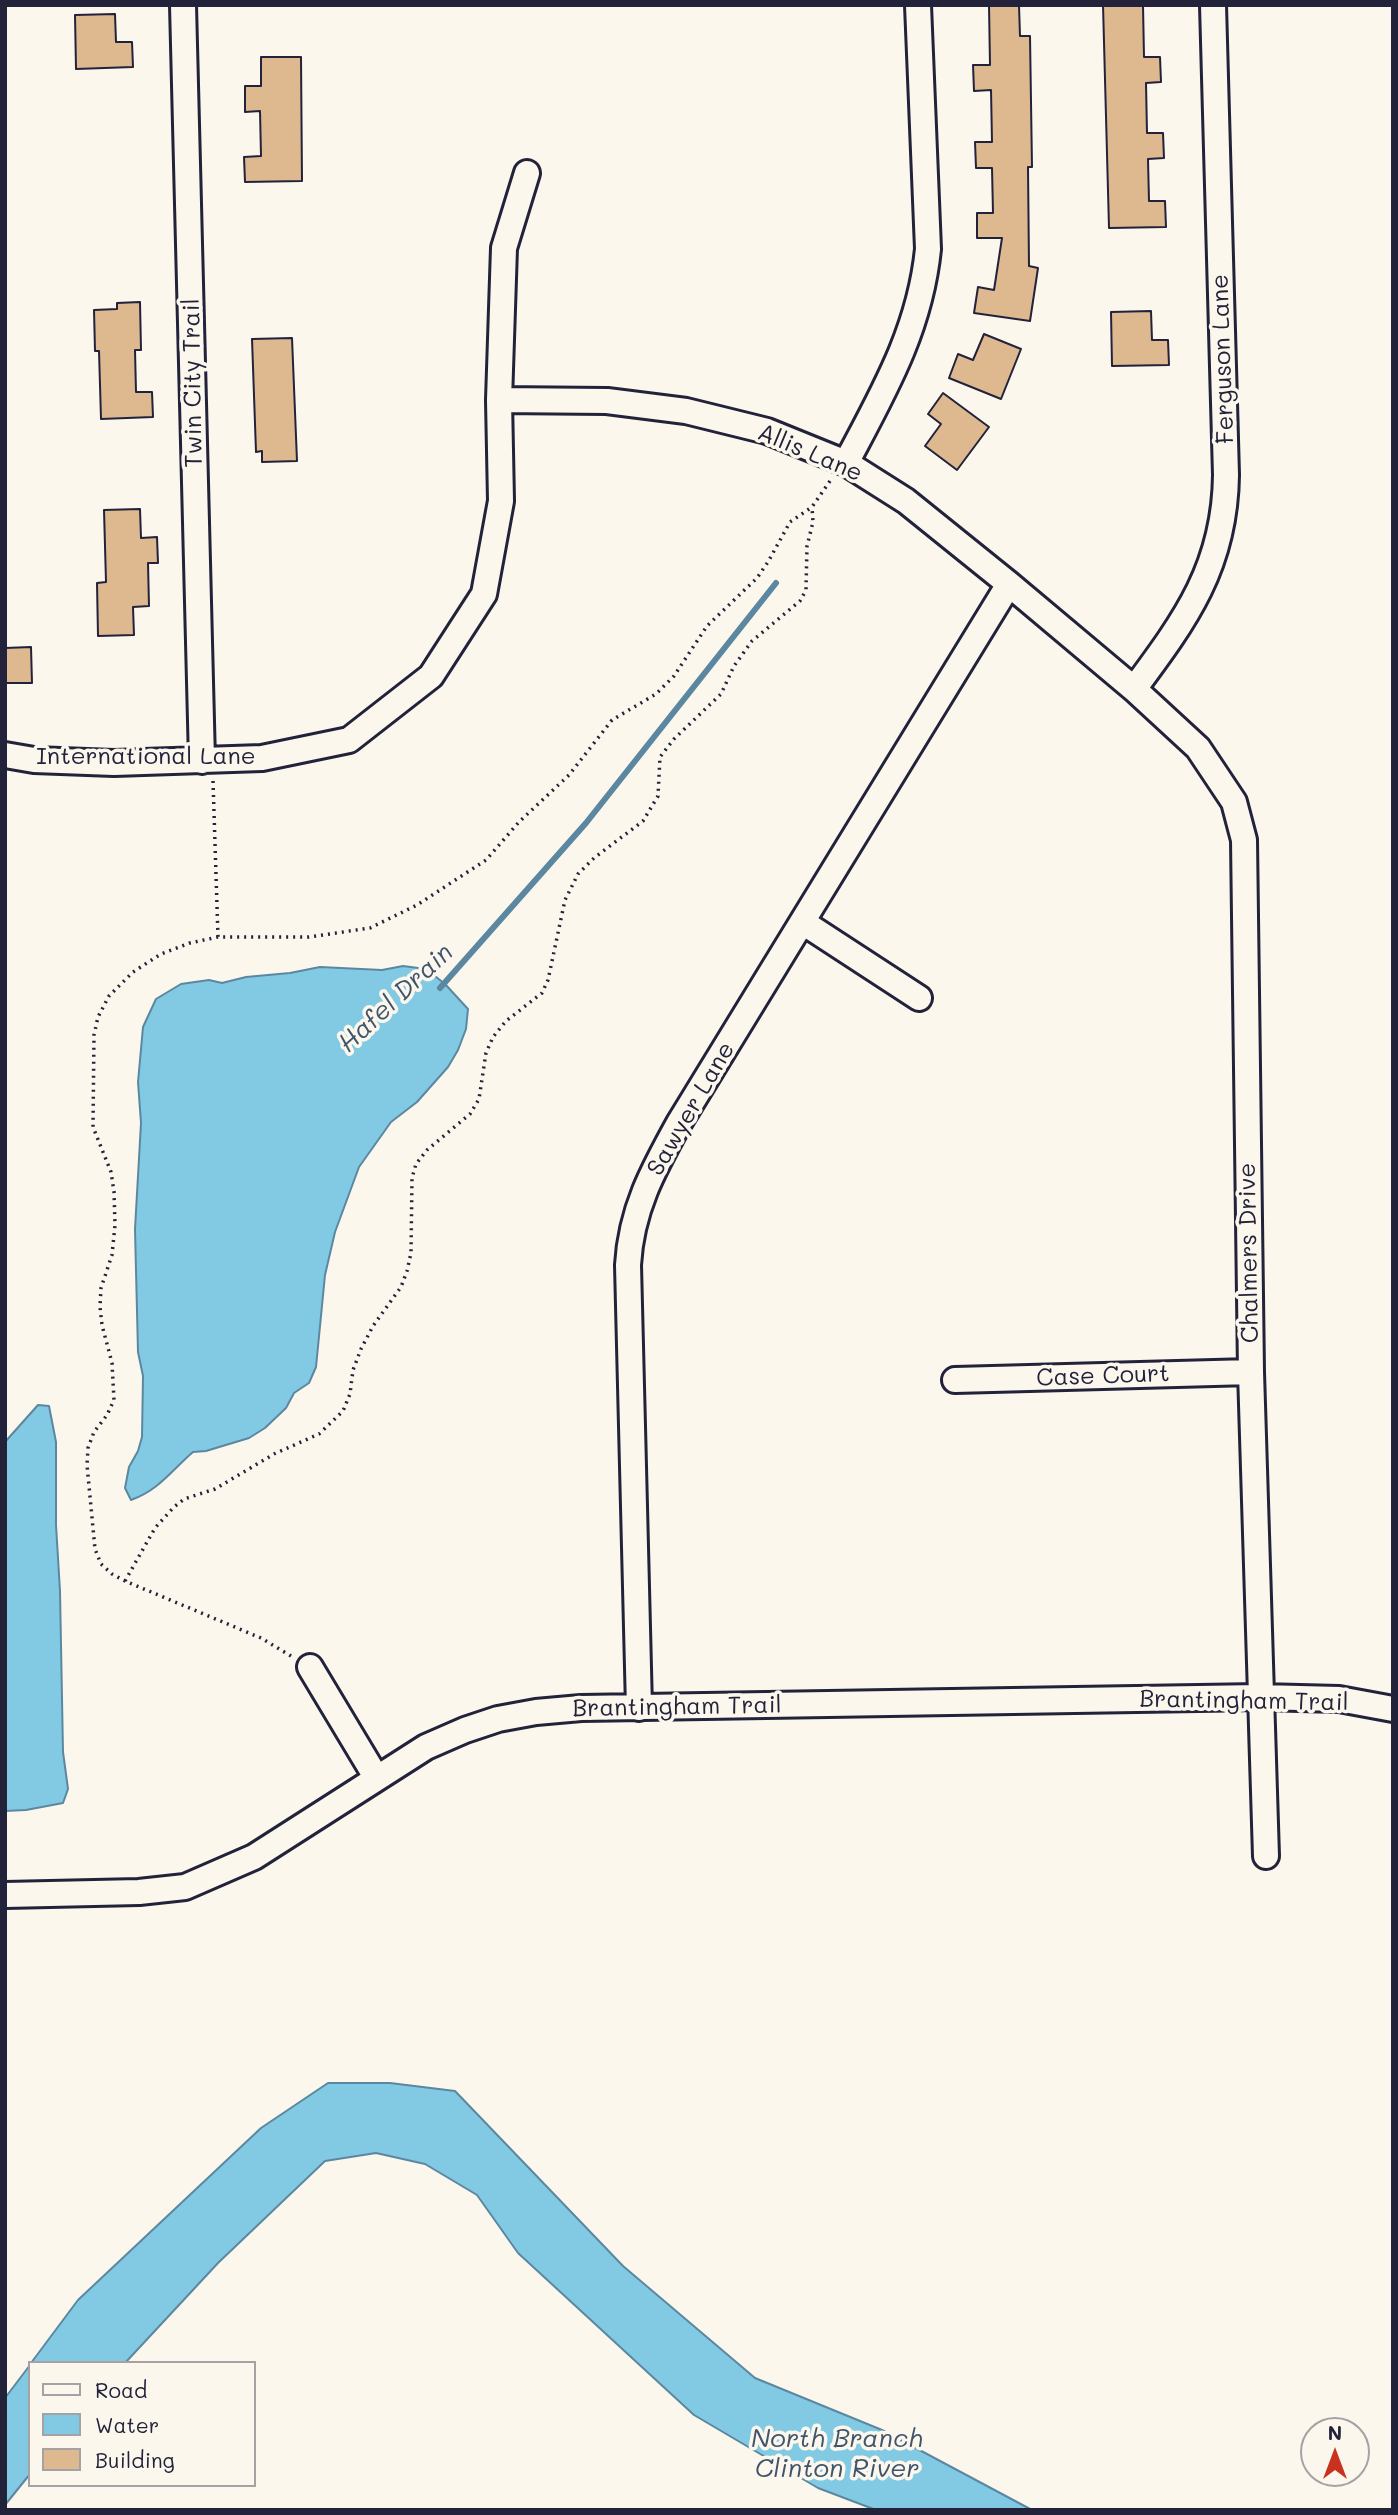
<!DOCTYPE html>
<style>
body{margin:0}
#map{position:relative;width:1398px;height:2515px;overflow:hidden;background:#fbf7ec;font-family:Mali,sans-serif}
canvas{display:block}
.frame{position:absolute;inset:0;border:7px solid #22223b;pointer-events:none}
.legend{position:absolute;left:28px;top:2361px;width:228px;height:126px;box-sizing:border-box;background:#fbf7ec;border:2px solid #a4a2a5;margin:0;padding:9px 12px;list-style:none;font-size:21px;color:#22223b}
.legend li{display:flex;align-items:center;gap:14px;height:35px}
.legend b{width:35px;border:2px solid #a4a2a5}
.north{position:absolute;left:1300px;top:2417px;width:70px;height:70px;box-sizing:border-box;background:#fbf7ec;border:2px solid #a4a2a5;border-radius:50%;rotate:0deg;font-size:19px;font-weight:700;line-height:28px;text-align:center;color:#22223b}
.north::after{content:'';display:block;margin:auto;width:24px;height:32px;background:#c8321e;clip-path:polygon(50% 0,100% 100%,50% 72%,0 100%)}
</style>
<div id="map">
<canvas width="1398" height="2515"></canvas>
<div class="frame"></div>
<ul class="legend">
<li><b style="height:9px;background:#fbf7ec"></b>Road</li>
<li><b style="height:19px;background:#82cae3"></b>Water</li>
<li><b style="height:19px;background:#deb88f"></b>Building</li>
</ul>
<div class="north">N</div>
</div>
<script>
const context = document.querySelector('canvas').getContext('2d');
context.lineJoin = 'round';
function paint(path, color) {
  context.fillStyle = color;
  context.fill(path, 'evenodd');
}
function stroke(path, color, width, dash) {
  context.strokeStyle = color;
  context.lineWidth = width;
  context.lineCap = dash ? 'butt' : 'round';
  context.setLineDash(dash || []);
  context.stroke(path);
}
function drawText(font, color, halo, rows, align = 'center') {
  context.font = font + ' Mali,sans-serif';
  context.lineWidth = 7;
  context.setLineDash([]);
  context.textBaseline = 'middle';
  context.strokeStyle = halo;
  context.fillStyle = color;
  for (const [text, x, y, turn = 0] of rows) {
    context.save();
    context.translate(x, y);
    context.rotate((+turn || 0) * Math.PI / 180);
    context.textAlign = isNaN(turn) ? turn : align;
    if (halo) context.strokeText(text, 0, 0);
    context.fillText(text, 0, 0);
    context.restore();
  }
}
const water = new Path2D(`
 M403,966L426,969L445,984L468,1009L466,1029L458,1050L448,1067L417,1102L391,1122L359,1167L335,1232L325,1275L316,1367L309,1383L294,1393L286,1408L265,1428L249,1438L206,1451L193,1452C171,1471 159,1490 131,1500L125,1488L129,1467L138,1451L142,1437L143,1376L138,1352L135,1229L141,1123L138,1082L143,1027L156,999L181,984L209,980L222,983L246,977L290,973L320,967L382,970Z
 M38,1405L49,1406L56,1442V1525L60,1591L63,1752L68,1789L63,1803L26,1810L5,1811V1442Z
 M328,2083H390L455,2091L623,2266L755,2378L882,2430L1032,2510H876L818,2488L694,2415L518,2253L477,2195L425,2164L376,2153L325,2161L218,2263L125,2363H31L78,2300L261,2128Z
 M30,2365V2474L5,2505V2398Z`);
paint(water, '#82cae3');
stroke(water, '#5c87a0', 2);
stroke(new Path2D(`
 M440,988L586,823L776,583`), '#5c87a0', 6);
const building = new Path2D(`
 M989,5H1019L1020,36H1030L1032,167H1028L1029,266L1038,268L1030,321L974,313L978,287L994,290L1002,238H977V213H993L992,168H976L975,142H992L991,90L974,91L973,65H990Z
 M1103,5H1143L1144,57H1160L1161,82L1146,83L1147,133H1163L1164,158L1148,159L1149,201H1165L1166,227L1109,228Z
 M115,14L116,42H132L133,67L76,69L75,15Z
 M261,57H301L302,181L245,182L244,157L261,156L260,111L245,112V86H261Z
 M140,302L141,350H135L136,392H152L153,417L101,419L99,351H95L94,310L117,309V303Z
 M1151,311L1152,340H1168L1169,365L1112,366L1111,312Z
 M984,334L1021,349L1001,399L949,378L958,354L973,360Z
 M292,338L297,461L262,462V451L256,452L252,339Z
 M943,393L989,427L957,470L925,446L941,424L928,414Z
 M140,509L141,538L157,537L158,563H148L149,606L133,607L134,635L98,636L97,583L106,582L104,510Z
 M31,647L32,683H5V648Z`);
paint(building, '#deb88f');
stroke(building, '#22223b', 2);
const minor = new Path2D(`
 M183,5L202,761
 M499,400L607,401L686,411L767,431L846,463L906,501L1009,584L1134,689L1198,748L1234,802L1244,840L1251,1372L1266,1856
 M846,463C883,393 920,330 928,249L918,5
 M1134,689C1186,619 1225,566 1226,475L1213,5
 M5,755L34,760L114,763L262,758L349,740L431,676L484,594L501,501L499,400L504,248L527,173
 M804,923L919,998
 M955,1380L1251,1372
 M310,1667L376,1777
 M639,1708L628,1265C631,1210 653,1170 679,1123L1009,584
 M5,1895L139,1892L185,1887L254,1857L426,1747L465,1730L498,1719L536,1712L581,1708L1260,1697L1339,1699L1393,1709`);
stroke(minor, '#22223b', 30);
stroke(new Path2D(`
 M213,781L218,937
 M125,1581L155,1528L173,1508L184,1499L215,1489L274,1454L319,1434L343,1411L350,1394L353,1370L361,1349L373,1326L401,1287L407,1271L411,1253L412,1178L416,1164L427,1150L470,1114L479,1099L486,1053L493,1037L506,1021L542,993L548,980L565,900L578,874L594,858L643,821L658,796L660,757L674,739L721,694L734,666L752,641L800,601L806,590L807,546L813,522L812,507
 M291,1656L261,1638L125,1581L112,1574L101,1564L95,1549L87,1465L88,1448L94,1432L107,1415L114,1400L112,1363L102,1325L100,1307L101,1288L112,1255L115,1225L114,1192L111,1172L93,1127L94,1035L98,1017L109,996L133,972L161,954L190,943L218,937H309L370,928L417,905L486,860L519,822L569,775L612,720L656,694L674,676L707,626L757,578L768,562L790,522L812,507L830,481`), '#22223b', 3.5, [2, 5]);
stroke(minor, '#fbf7ec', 24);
drawText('24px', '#22223b', '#fbf7ec', [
 ["Ferguson Lane",1223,359,-92],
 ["Twin City Trail",193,383,-91],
 ["Allis Lane",810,453,23],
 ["International Lane",146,757],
 ["Sawyer Lane",691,1109,-60],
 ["Chalmers Drive",1249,1253,-91],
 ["Case Court",1103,1376,-2],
 ["Brantingham Trail",1244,1701,1],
 ["Brantingham Trail",677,1707,-1]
]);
drawText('italic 26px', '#3f546d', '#fbf7ec', [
 ["Hafel Drain",396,998,-43],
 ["North Branch",837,2439],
 ["Clinton River",837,2469]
]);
</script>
